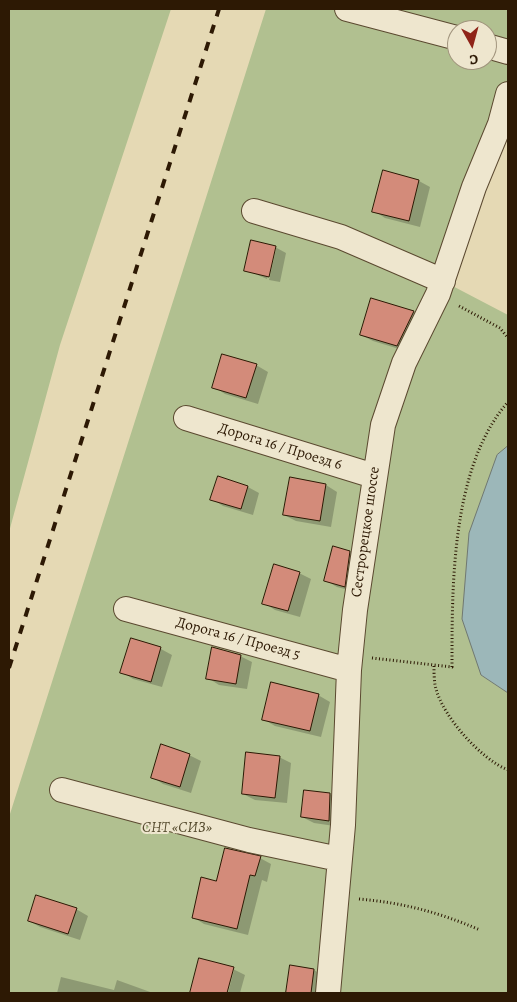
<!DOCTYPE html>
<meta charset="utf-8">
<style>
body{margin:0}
#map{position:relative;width:517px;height:1002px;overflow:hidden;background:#e5d9b4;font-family:Alegreya,serif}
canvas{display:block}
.frame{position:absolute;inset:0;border:10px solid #2d1904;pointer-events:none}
.north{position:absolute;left:447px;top:20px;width:50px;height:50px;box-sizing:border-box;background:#eee6ce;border:1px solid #a1947d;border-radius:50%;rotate:173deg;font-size:14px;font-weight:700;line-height:20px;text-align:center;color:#2d1904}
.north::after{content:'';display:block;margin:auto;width:18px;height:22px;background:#8f2418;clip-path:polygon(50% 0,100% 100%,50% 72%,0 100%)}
</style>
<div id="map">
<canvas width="517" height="1002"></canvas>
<div class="frame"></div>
<div class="north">С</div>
</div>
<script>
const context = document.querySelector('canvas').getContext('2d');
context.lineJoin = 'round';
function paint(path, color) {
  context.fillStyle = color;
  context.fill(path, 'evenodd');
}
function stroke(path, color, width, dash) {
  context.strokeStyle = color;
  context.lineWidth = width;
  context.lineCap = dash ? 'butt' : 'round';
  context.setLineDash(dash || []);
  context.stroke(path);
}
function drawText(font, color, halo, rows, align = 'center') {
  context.font = font + ' Alegreya,serif';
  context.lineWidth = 4;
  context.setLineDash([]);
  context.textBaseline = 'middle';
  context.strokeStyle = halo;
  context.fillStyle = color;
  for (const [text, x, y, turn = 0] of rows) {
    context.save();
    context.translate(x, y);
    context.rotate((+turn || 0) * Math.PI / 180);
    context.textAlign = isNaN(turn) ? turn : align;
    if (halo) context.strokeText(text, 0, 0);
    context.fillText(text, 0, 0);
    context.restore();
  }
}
paint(new Path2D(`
 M9,9H171L60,345L9,532Z
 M266,9H508V94L443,281L508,315V446L497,455L481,675L508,693V993H9V817ZM457,30H487V60H457Z`), '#b1c090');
const water = new Path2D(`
 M508,446V693L481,675L462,619L469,533L497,455Z`);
paint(water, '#9cb7b9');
stroke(water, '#707871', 1);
paint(new Path2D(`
 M419,181L430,187L420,227L385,218L374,211Z
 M275,247L286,253L280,282L269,280L276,249H274L267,279L246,270Z
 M371,300L414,312L425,319L409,352L373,341L361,335Z
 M256,365L268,372L258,404L225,394L214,387Z
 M219,478L248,487L259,493L253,515L223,506L212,499Z
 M291,479L326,485L337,492L331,527L296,521L284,515Z
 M350,552L361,558L356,592L337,587L325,580Z
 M299,573L311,579L300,617L275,610L264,603Z
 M132,640L161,649L172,655L162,687L133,679L122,672Z
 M240,656L252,662L247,689L219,685L208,678Z
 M318,695L330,702L321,737L275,726L263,719Z
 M189,755L201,761L191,793L163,784L152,777Z
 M279,757L291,763L287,803L255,800L243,794Z
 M305,791L330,794L342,801L341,827L314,823L302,817Z
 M260,858L271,864L267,882L262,880L248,935L204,924L193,917L217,883Z
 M76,909L88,916L80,940L40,927L29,921Z
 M200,960L233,969L245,975L240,993H228L234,970H232L225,993H191Z
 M291,967L314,970L325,977L323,993H287Z
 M61,977L114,990L117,980L153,993H57Z`), '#0003');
const building = new Path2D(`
 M383,170L419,180L409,221L372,212Z
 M251,240L276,246L269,277L244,271Z
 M371,298L414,311L397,346L360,335Z
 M222,354L257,364L246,398L212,388Z
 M218,476L248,486L241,509L210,500Z
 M290,477L326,484L320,521L283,515Z
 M333,546L350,551L345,587L324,581Z
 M274,564L300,572L288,611L262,604Z
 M131,638L161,647L151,682L120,673Z
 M212,647L241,655L236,684L206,679Z
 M271,682L319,694L310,731L262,720Z
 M161,744L190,754L180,787L151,778Z
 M246,752L280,756L275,798L242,794Z
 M304,790L330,793L329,821L301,817Z
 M225,848L261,856L255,876L250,875L237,929L192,918L201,877L216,881Z
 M36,895L77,908L68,934L28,921Z
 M199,958L234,967L227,993H190Z
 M290,965L314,969L311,993H286Z`);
paint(building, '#d38b7a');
stroke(building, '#2d1904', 1);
const minor = new Path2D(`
 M347,9L457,38
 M487,46L508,52
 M254,211L341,237L443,281
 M186,418L374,476
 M126,609L349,670
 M62,790L249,840L339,859
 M328,993L343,825L349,670L355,610L383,425L404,363L438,294L474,187L500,124L508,94`);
stroke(minor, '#5b4930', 26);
stroke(new Path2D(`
 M459,306L500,328L508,338
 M372,658L452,667C452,586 451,467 508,402
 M434,666C434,673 434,682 436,689C444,718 481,759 508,770
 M359,899C404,903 438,912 480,930`), '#2d1904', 3, [1, 2.5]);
stroke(minor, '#eee6ce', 24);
stroke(new Path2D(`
 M9,668L219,9`), '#2d1904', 4, [9, 9]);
drawText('15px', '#2d1904', '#eee6ce', [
 ["Дорога 16 / Проезд 6",280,447,17],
 ["Сестрорецкое шоссе",366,532,-82],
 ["Дорога 16 / Проезд 5",238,639,15]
]);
drawText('italic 15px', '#554b2e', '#eee6ce', [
 ["СНТ «СИЗ»",177,828]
]);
</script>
